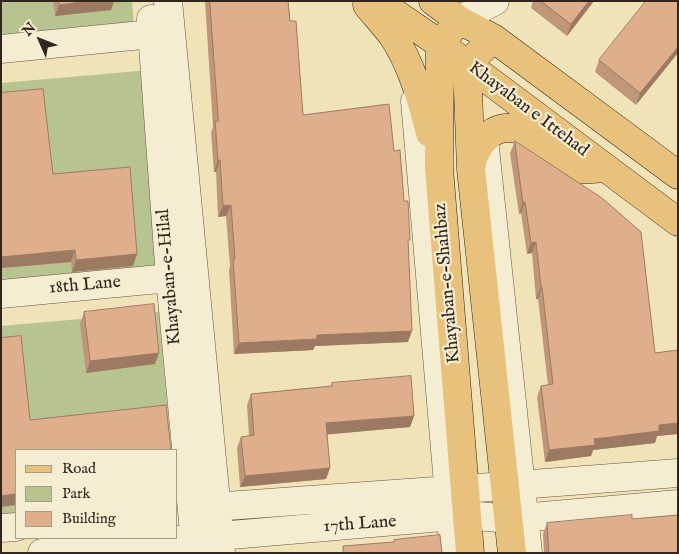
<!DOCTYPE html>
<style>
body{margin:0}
#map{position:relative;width:679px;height:554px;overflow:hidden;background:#f0e3b8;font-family:"IM FELL English",serif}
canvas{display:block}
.frame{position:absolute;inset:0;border:2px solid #32251d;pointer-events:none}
.legend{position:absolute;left:15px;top:449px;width:162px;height:90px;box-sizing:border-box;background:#f5edd1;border:1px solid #a79d89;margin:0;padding:6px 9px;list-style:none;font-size:15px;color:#32251d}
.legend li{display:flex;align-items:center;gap:10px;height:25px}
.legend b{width:25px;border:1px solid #a79d89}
.north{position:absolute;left:15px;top:15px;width:50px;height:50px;-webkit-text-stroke:4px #f5edd1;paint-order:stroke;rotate:314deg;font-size:14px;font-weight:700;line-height:20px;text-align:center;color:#32251d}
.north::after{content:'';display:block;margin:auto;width:18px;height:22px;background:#32251d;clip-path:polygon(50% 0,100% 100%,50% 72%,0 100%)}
</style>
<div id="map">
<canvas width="679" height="554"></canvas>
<div class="frame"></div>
<ul class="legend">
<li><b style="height:6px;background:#e8c27c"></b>Road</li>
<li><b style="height:14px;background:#b8c490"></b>Park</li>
<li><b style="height:14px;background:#dfaf8c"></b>Building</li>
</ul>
<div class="north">N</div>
</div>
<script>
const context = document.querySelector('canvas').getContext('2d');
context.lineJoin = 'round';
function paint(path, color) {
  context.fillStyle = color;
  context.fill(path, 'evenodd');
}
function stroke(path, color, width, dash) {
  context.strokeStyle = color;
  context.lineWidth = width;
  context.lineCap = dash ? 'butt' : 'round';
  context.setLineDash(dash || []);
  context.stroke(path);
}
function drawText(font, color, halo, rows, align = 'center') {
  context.font = font + ' "IM FELL English",serif';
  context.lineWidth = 4.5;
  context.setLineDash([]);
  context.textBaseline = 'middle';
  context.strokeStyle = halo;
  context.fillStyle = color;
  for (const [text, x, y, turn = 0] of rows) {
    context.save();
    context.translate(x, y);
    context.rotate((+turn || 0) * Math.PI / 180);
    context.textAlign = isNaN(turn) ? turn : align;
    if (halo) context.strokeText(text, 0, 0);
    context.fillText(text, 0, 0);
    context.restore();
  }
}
paint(new Path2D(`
 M1,1H132L134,24L1,47Z
 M150,70L169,286L1,298V83Z
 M159,312L171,450H16V538H48L1,541V326Z`), '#b8c490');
const minor = new Path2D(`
 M168,1L221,553
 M151,19L170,278L196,553
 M459,20L495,1
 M1,49L152,34
 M415,101L454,553
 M484,139L528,553
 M1,294L170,278
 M198,508L505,486L678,473
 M1,528L16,527
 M42,553L219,536L466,515L510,519L678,504`);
const major = new Path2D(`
 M377,1L440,44L678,222
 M433,1L459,20L493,38L678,175
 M367,5C375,15 384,24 392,35C411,62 422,101 430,133
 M459,20L440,44L439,168L470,553
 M493,38L467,65L471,169L512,553
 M471,168C473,155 479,143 489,135C514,114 543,144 563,159C566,162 571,168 575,169C581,171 598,168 606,168`);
stroke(minor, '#625444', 29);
stroke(major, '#32251d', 29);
stroke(minor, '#f5edd1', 28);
stroke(major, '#e8c27c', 28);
paint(new Path2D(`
 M53,1H114L111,10L55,16Z
 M205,1H288L290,21L303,115L394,151L408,246V342L315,346L313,350L234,354L229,270L230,266L226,216L218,217L216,172H214L211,132L213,127Z
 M533,1H594L567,36L531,8Z
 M678,1L636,105L595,72L599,60Z
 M1,93L53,174L137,254L133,266L72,272L71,262L1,268Z
 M515,141L655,353L678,350V434L657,436L655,443L593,450L591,456L545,462L537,397L541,386L548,385L538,299H536L532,253L527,254L521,213L519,214L510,153Z
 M84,312L155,364L86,373L80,324Z
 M332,383L414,416L410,427L327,434L330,468L326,479L240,487L237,448L241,437L249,436L247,405L251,394L331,386Z
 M632,519L678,553H544L543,534L547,523Z`), '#c09678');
paint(new Path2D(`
 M89,1H114L111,10L55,16L59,5Z
 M589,1H594L567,36L571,24Z
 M678,47V53L636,105L640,93Z
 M218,160H220L216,172H214Z
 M523,202H525L521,213L519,214Z
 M231,205L226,216L218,217L223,206Z
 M536,242L532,253L527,254L531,243Z
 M75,250L71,262L1,268V257Z
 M137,254L133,266L72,272L76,260Z
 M541,287H542L538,299H536Z
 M412,331L408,342L315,346L313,350L234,354L239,343L317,335Z
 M159,353L155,364L86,373L90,361Z
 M414,416L410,427L322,435L326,423Z
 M678,423V434L657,436L655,443L593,450L591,456L545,462L549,450L594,439L659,425Z
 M330,468L326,479L240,487L245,476Z
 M16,494V505L1,507V496Z`), '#9c7a62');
const building = new Path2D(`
 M59,1H89L59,5Z
 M210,1H288L290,21H296L303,115L389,104L394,151L400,150L404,201H408L410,240H408L412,331L317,335V339L239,343L233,259H235L231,205L223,206L220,160H218L215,121H218Z
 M541,1H589L571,24Z
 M646,1H678V47L640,93L599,60Z
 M43,89L53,174L130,167L137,254L76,260L75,250L1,257V93Z
 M515,141L602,198L641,232L655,353L678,350V423L659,425V431L594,439L595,445L549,450L541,386L553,384L542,287H541L536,242L531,243L525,202H523Z
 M154,304L159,353L90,361L84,312Z
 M21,336L30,420L166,405L171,450H16V494L1,496V338Z
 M411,376L414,416L326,423L330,468L245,476L241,437L254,435L251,394L332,386V383Z
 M632,515V519L678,515V553H549L547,523Z
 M440,535L442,553H343V546L394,542V540Z`);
paint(building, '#dfaf8c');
stroke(building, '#9c7a62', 1);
drawText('18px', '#32251d', '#f5edd1', [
 ["Khayaban e Ittehad",528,110,37],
 ["Khayaban-e-Hilal",170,277,-95],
 ["Khayaban-e-Shahbaz",448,283,-95],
 ["18th Lane",85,286,-5],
 ["17th Lane",360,525,-4]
]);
</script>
